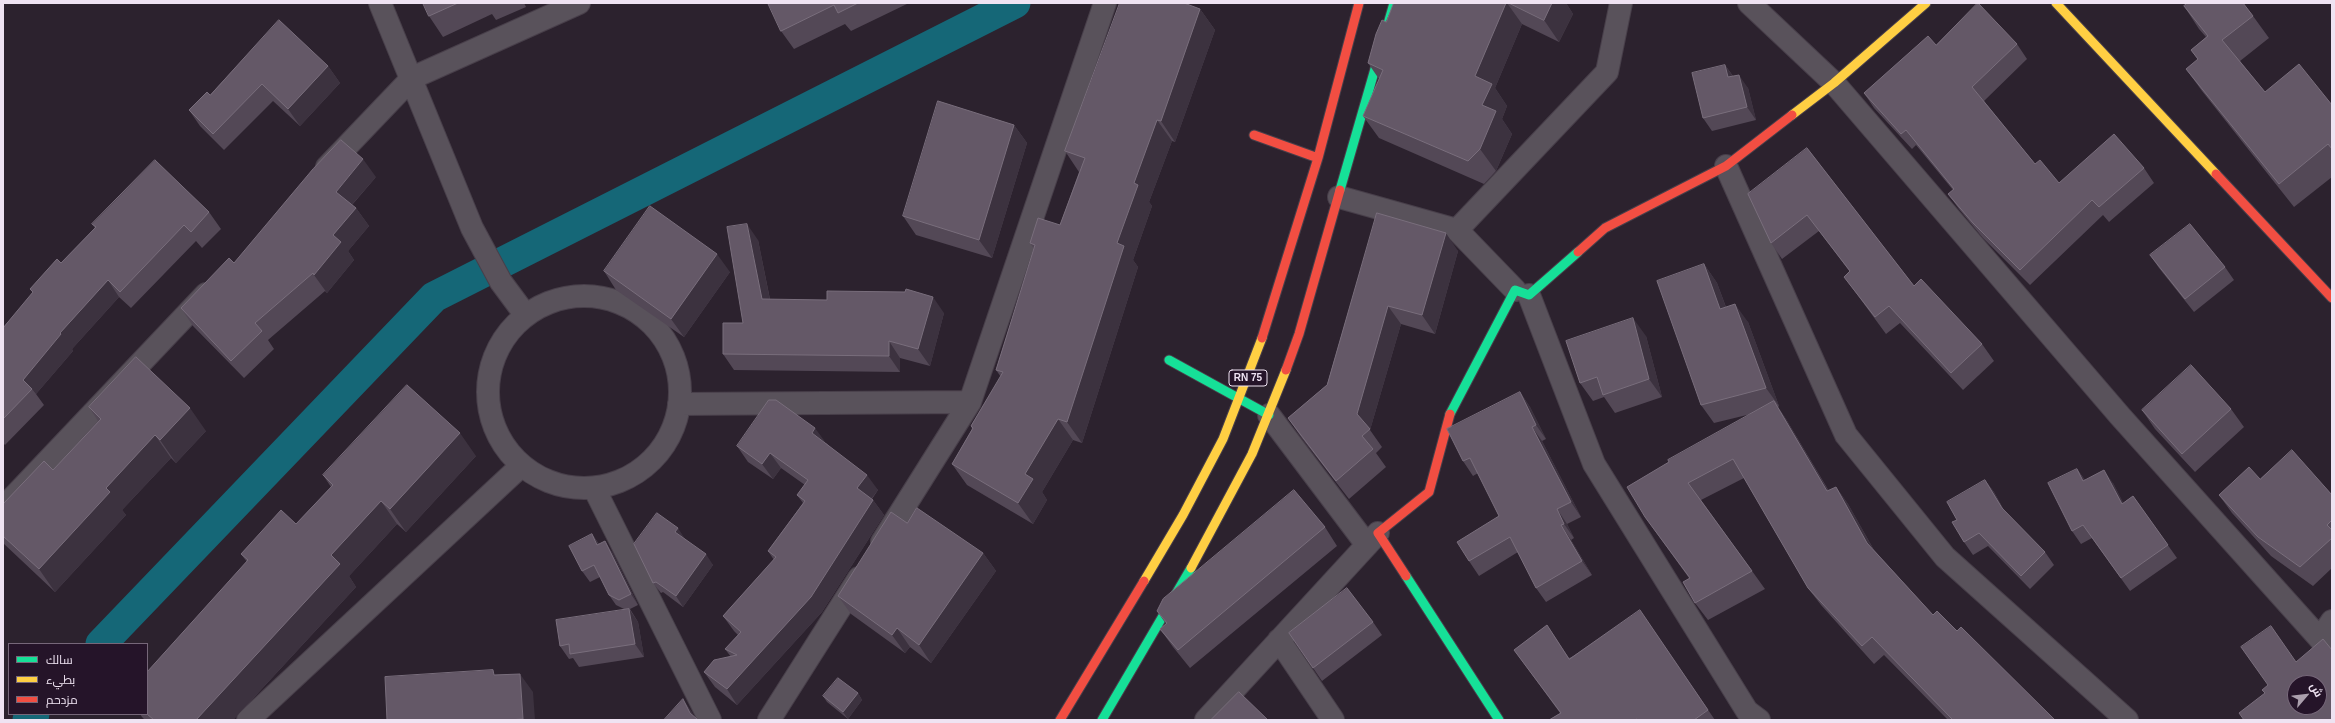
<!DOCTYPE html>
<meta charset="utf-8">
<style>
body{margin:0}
#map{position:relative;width:2335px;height:723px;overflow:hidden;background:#2c222e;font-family:Helvetica,Cairo,sans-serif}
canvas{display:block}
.frame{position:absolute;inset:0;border:4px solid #efe3f2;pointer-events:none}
.legend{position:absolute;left:8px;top:643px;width:140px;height:72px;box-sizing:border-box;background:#251429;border:1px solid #766779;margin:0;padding:5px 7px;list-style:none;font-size:12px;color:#efe3f2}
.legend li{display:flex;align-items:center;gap:8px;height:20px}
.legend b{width:20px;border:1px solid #766779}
.north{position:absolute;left:2287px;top:675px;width:40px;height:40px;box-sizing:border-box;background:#251429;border:1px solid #766779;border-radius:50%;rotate:62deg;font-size:11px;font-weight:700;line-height:16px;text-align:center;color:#efe3f2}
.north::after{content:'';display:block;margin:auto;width:14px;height:18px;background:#ab9fad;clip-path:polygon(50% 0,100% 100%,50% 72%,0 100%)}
</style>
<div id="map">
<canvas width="2335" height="723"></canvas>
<div class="frame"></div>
<ul class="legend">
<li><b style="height:5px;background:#16e098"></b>سالك</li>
<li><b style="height:5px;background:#ffcf43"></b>بطيء</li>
<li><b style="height:5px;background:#f24e42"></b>مزدحم</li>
</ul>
<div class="north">ش</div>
</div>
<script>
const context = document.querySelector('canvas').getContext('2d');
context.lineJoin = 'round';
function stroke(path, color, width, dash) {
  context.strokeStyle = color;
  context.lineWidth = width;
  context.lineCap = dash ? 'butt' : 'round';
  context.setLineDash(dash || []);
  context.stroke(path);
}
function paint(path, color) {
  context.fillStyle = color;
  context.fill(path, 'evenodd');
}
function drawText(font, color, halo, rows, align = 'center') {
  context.font = font + ' Helvetica,sans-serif';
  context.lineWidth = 3;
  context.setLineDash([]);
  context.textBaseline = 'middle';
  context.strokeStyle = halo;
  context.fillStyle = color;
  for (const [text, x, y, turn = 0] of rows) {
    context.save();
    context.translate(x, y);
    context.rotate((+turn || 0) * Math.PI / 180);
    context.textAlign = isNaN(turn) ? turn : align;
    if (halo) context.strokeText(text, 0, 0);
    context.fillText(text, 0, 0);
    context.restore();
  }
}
stroke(new Path2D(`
 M101,644L434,297L1015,3
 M28,720L34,714`), '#156777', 31);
const street = new Path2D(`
 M380,3L472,228L501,282L524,313
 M1749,3L1834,83L2120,416L2320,639L2332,646
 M1726,166L1846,435L1945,557L2127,720
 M327,167L412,78L579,3
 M1339,197L1457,230
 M1515,290L1457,230L1607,72L1621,3
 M1529,295L1594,464L1747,711L1759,720
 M488 392a96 96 0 1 1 192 0a96 96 0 1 1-192 0Z
 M679,404L970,402
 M1269,415L1367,545
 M594,488L710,720
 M3,508L206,294
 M882,542L970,402L1105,3
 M2320,639L2332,621
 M1279,640L1333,720
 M248,720L521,466
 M769,720L859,578
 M1206,720L1378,533`);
const fast = new Path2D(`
 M1340,190L1394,3
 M1169,360L1269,415
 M1450,414L1515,290L1529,295L1578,252
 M1406,576L1499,720
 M1102,720L1191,568`);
const slow = new Path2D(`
 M2056,3L2216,174
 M1792,115L1834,83L1926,3
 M1191,568L1252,454L1286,370
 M1144,581L1183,515L1223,439L1262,338`);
const jam = new Path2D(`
 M1254,135L1318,158
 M2216,174L2332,298
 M1578,252L1605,228L1726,166L1792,115
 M1262,338L1318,158L1359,3
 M1286,370L1299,334L1340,190
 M1406,576L1378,533L1429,492L1450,414
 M1060,720L1144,581`);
stroke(street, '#483f4a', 24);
stroke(fast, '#483f4a', 11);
stroke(slow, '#483f4a', 11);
stroke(jam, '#483f4a', 11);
stroke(street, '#59525b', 22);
stroke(fast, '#16e098', 9);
stroke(slow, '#ffcf43', 9);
stroke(jam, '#f24e42', 9);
paint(new Path2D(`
 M423,3H524L526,7L496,20L492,14L443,37L429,16Z
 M768,3H909L851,31L845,24L794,49L781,31Z
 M1394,3H1566L1573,14L1559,42L1522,24L1495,88L1507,106L1502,119L1512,134L1496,171L1484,184L1379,138L1363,116L1379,79L1368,63Z
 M2184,6L2253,16L2269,38L2240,61L2265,92L2332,105V177L2294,207L2202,91L2186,69L2198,60L2191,50L2206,37L2199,29Z
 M1200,9L1215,30L1175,142L1172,141L1149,202L1152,206L1133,260L1138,267L1082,443L1073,440L1042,492L1047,500L1033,524L967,485L952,464L972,429L971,426L1001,377L996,370L1034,249L1030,243L1060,225L1079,172L1065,151Z
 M2017,44L2027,59L1984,101L2035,164L2059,183L2144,168L2154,183L2109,222L2103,215L2030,285L1983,238L1959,209L1948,194L1953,190L1916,145L1912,149L1874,108L1864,93L1936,45Z
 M1725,65L1733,76L1748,88L1756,120L1712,131L1703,118Z
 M328,66L340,83L300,126L273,101L224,150L200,126L189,110L210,95Z
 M1014,125L1027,143L992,258L916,235L903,216Z
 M1807,148L1914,286L1982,344L1994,361L1963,390L1900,323L1886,334L1856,293L1844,277L1850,272L1819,231L1782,259L1771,243Z
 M376,177L352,205L356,208L369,226L348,251L354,260L327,293L325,291L268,340L274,349L244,378L193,326L181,308L234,263Z
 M209,212L221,229L202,248L196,241L131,308L119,297L72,349L73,351L36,394L44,405L5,445L3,443V328L33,293L30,289L61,263L95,228L92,224Z
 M1377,213L1458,251L1435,334L1401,324L1370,430L1382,447L1376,453L1386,467L1349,499L1301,437L1288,418L1327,385Z
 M758,240L770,299L944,313L930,366L900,358V372L734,370L723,354L743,323Z
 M2150,255L2225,267L2234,280L2194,312L2159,268Z
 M1704,264L1717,283L1726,307L1748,322L1779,406L1778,407L1786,419L1829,491L1836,487L1848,504L1874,550L1933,615L1957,631L2055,720H1948L1884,655L1874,664L1821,605L1808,588L1744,478L1701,500L1765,589L1708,620L1695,603L1689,578L1645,517L1669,462L1751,414L1714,423L1701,405Z
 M604,271L730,272L684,337L616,290Z
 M1646,336L1662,397L1615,413L1604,397L1593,401L1580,383Z
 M1520,392L1530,407L1546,439L1542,441L1581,517L1567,524L1574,538L1571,540L1592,575L1546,602L1536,588L1518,552L1479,576L1469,561L1499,516L1478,473L1473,476L1463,461Z
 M89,407L206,431L176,463L171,458L122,510L126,515L55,592L3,543V504L53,470L98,421Z
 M2231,409L2244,427L2195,472L2155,429L2142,410Z
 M826,443L878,490L872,499L873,500L884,515L822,612L737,705L715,687L704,672L731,657L725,649L738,635L734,631L723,616L774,560L768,551L803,503L797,495L805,485L781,468L773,479L748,462L737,446Z
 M476,456L406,532L397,524L349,576L356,587L233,720H145L142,717L140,714H147L247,562L241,554L296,524L331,487L323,475Z
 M2077,469L2085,480L2113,483L2123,503L2133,496L2177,558L2130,591L2092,538L2081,544L2072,531Z
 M2260,479L2332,495V568L2313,586L2271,556L2232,513L2219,495Z
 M1985,480L1994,492L2005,512L2045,552L2054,565L2030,589L1988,546L1973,555L1964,542L1957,520Z
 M1325,527L1337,546L1190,668L1173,647L1160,629L1166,624L1157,611Z
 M592,534L599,544L612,552L638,605L630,609L638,622L644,657L579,667L573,658L569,659L560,646L624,609L616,605L609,595L600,577L590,582L582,571Z
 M684,538L713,565L683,607L663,592L661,593L653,583Z
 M983,553L996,571L931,663L910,647L905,653L851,614L838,596Z
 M1373,622L1382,635L1322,681L1289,633Z
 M1547,625L1569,658L1650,625L1715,720H1549L1560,713L1514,650Z
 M858,693L862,700L848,719L827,702L823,696Z`), '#534856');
paint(new Path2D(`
 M1506,3H1507L1522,24L1495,88L1507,106L1502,119L1512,134L1496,171L1480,149L1482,105L1475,76Z
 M1552,3H1566L1573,14L1559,42L1544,20Z
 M1200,9L1215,30L1175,142L1161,121Z
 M1725,65L1734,78L1728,77Z
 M328,66L340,83L300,126L288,109Z
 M1739,75L1748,88L1756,120L1747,107Z
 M1157,120L1172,141L1149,202L1152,206L1133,260L1138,267L1082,443L1067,422L1134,183Z
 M1014,125L1027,143L992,258L979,240Z
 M363,159L376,177L348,209L336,192Z
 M356,208L369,226L348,251L354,260L327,293L314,275L333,235Z
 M747,224L758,240L773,315L762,299Z
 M1446,233L1458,251L1435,334L1422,315Z
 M717,254L730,272L684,337L671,319Z
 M1704,264L1717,283L1733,327L1720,309Z
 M108,280L119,297L72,349L73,351L36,394L32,389L23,380L60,333Z
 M933,297L944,313L930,366L918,349Z
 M1735,304L1748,322L1779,406L1766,388Z
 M1388,306L1401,324L1370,430L1357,414Z
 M1633,318L1646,336L1662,397L1649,379Z
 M889,341L900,358V372L889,356Z
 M1520,392L1530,407L1546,439L1536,425Z
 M1774,401L1786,419L1839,509L1827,491Z
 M190,408L206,431L176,463L160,440Z
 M1058,419L1073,440L1042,492L1047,500L1033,524L1018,503L1025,474Z
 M1532,427L1542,441L1581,517L1571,502Z
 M815,428L826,443L812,433Z
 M460,433L476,456L406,532L390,509Z
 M155,435L171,458L122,510L126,515L55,592L39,569L106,488Z
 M770,453L781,468L773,479L762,464Z
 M2077,469L2086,482L2083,481Z
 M2104,470L2113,483L2131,517L2122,504Z
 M867,475L878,490L868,503L857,488Z
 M1985,480L1994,492L2010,521L2002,508Z
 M1836,487L1848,504L1880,561L1867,543Z
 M873,500L884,515L822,612L737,705L727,689Z
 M381,501L397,524L349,576L356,587L233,720H196L331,555Z
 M1557,509L1567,524L1574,538L1564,524Z
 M1561,525L1571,540L1592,575L1582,561Z
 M678,528L685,539L675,532Z
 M592,534L599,545H597Z
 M605,541L612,552L638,605L631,594Z
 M983,553L996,571L931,663L919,645Z
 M706,554L713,565L683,607L676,596Z
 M629,609L638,622L644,657L635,644Z
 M897,628L910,647L905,653L892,635Z
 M520,674L533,692L535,720H524L523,719Z
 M858,693L862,700L848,719L843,712Z
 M683,699L692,712L696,720L690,713Z`), '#3c323f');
const building = new Path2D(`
 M423,3H458L429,16Z
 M768,3H858L838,13L834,5L781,31Z
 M1120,3H1184L1200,9L1161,121L1157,120L1134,183L1138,185L1117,243L1124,246L1067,422L1058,419L1025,474L1033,479L1018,503L952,464L973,428L971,426L1003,372L996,370L1035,245L1030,243L1038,218L1060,225L1085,158L1065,151Z
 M1394,3H1506L1475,76L1492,84L1482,105L1496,111L1480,149L1468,161L1363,116L1383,70L1368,63L1376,34L1382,20L1386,22Z
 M1509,3H1552L1544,20Z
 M1978,3L2017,44L1972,87L2035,164L2040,160L2059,183L2114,134L2144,168L2099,207L2092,200L2020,270L1973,223L1948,194L1954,189L1906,130L1901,134L1864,93L1928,36L1936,45Z
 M2188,3H2243L2253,16L2222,40L2265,92L2299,64L2332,105V149L2328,144L2279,184L2186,69L2198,59L2191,50L2208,36L2184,6Z
 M279,20L328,66L288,109L262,84L213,134L189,110L207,92L210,95Z
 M1725,65L1728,77L1739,75L1747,107L1703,118L1692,73Z
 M938,101L1014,125L979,240L903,216Z
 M341,140L363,159L336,192L356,208L333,235L341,242L314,275L313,273L255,323L262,331L231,361L181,308L229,258L234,263L313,169Z
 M1807,148L1914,286L1921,279L1982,344L1951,373L1889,306L1875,317L1844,277L1850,271L1807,215L1771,243L1748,194Z
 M155,160L209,212L191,232L184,225L120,292L108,280L60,333L61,334L23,380L32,389L3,419V328L33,292L30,289L57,259L61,263L96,227L92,224Z
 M650,206L717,254L671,319L604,271Z
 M1377,213L1446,233L1422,315L1388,306L1357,414L1370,429L1362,436L1373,449L1336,481L1288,418L1327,385Z
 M747,224L762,299L827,300V291L905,292L906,289L933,297L918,349L889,341V356L723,354V323H743L727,227Z
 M2190,224L2225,267L2185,299L2150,255Z
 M1704,264L1720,309L1735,304L1766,388L1701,405L1657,281Z
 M1633,318L1649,379L1603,395L1597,377L1580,383L1566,341Z
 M136,357L190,408L160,440L155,435L106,488L110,492L39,569L3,536V504L44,461L53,470L101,419L89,407Z
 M2191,365L2231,409L2182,454L2142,410Z
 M407,385L460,433L390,509L381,501L331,555L340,564L196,720H154L147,714V672L248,560L241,554L281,510L296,524L333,485L323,475Z
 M1520,392L1536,425L1532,427L1571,502L1557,509L1564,524L1561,525L1582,561L1536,588L1510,537L1469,561L1457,542L1499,516L1470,458L1463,461L1447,429Z
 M769,400H776L815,428L812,433L867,475L857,488L873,500L811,597L727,689L704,672L714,660L737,655L725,649L741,632L723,616L776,557L768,551L805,501L797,495L808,480L770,453L762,464L737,446Z
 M1774,401L1827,491L1836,487L1867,543L1933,615L1937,611L1957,631L1961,627L2055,720H1953L1872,637L1862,646L1808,588L1733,459L1688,483L1752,571L1695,603L1683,582L1690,578L1645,517L1627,487L1669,462L1668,460Z
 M2292,450L2332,495V520L2327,525L2332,530V538L2300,567L2258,537L2219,495L2249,467L2260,479Z
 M2077,469L2083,481L2104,470L2122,504L2133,496L2168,545L2121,578L2083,525L2072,531L2048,483Z
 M1985,480L2002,508L2045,552L2021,576L1979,533L1964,542L1952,522L1957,520L1947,502Z
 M1294,490L1325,527L1178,650L1160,629L1167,623L1157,611L1163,599Z
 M917,508L983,553L919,645L897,628L892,635L838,596L891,512L907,523Z
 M657,513L678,528L675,532L706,554L676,596L656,582L653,583L634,544Z
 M592,534L597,545L605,541L631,594L619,600L609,595L594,565L582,571L569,546Z
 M1347,588L1373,622L1313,668L1289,633Z
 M629,609L635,644L570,654L569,644L560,646L556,620Z
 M1640,610L1708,710L1694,720H1637V719L1635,720H1549L1561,713L1514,650L1547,625L1569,659Z
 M2271,626L2296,662L2323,639L2332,650V720H2244L2239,713L2265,693L2262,690L2268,685L2241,647ZM2295,683H2319V707H2295Z
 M493,670L494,675L520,674L523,719L507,720H387L385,677Z
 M838,678L858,693L843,712L823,696Z
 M1239,692L1268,720H1211Z
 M683,699L690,713L697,719V720H664Z`);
paint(building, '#645867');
stroke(building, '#796e7c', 1);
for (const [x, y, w] of [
 [1248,378,38]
]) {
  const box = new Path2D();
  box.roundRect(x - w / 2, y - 8, w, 16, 3);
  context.fillStyle = '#251429';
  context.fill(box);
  stroke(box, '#efe3f2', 1);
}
drawText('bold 10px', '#efe3f2', null, [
 ["RN 75",1248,378]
]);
</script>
